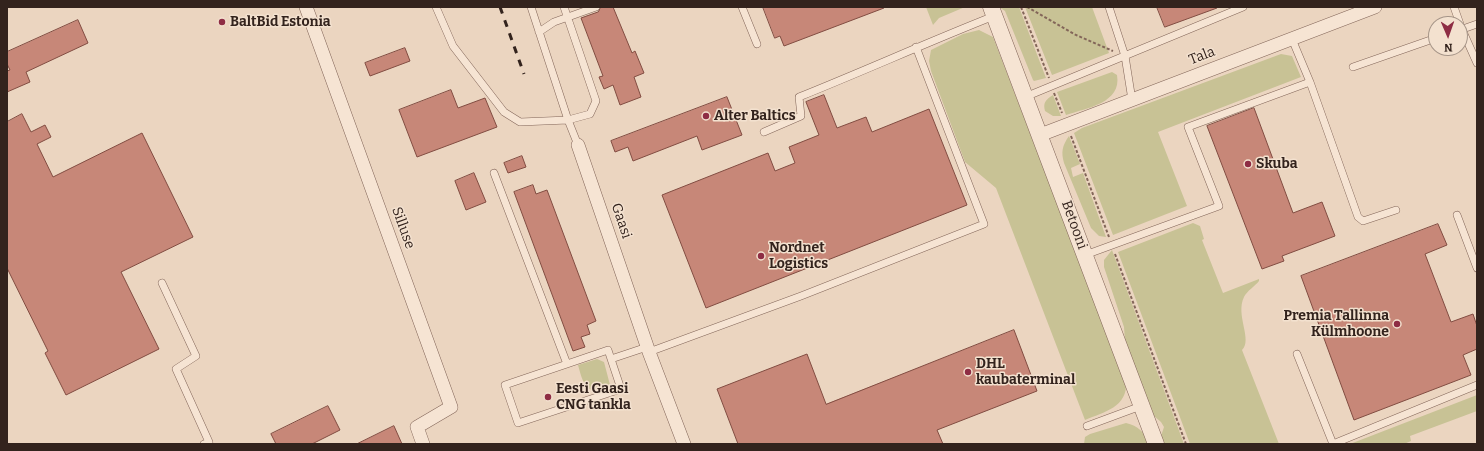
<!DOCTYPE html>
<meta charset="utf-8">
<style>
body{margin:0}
#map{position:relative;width:1484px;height:451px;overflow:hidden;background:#ebd5c0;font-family:Bitter,serif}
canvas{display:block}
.frame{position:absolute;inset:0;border:8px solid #33231d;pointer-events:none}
.north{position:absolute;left:1428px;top:16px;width:40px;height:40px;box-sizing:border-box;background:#f3e1cf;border:1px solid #a69588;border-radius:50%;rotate:178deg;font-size:11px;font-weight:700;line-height:16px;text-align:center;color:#33231d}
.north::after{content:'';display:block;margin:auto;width:14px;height:18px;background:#8e2d44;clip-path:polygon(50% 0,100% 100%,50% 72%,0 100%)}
</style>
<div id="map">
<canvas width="1484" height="451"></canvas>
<div class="frame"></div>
<div class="north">N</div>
</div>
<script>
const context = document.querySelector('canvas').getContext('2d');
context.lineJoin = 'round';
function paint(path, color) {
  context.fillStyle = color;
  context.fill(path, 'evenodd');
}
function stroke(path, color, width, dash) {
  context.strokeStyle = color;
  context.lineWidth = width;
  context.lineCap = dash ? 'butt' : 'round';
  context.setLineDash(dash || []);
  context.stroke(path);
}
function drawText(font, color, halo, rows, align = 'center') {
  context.font = font + ' Bitter,serif';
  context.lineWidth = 3;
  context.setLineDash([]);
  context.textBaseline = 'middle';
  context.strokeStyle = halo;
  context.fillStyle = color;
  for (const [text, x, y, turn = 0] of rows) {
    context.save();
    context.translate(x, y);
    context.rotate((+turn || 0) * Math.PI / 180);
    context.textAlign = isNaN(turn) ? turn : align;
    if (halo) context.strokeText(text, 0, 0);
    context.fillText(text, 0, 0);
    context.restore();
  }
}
paint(new Path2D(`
 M926,7H965L939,18L933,25Z
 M999,7H1019L1046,78L1034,81L1033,80L1005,11Z
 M1025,7H1092L1109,53L1052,75Z
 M979,30L993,37L1126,382C1128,407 1104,412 1085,420L996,188L965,162L931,71L929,61L931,50L963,34Z
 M1281,54L1292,56L1301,77L1158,132L1187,206L1113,235L1074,133L1082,128Z
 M1112,72L1117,75C1122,103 1087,108 1066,115L1057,92Z
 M1053,95L1061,116H1053L1045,111C1043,103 1045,100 1053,95Z
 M1069,136L1080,164L1071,168L1073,177L1083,173L1106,237L1099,236L1091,228L1064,163C1061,152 1062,146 1069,136Z
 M1193,223L1200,226L1204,239L1202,240L1223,293L1259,279V281C1255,286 1247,291 1244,297C1235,315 1253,340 1242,350L1279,444H1190L1118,252Z
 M1112,250L1184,444H1164L1161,436L1164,427L1161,422L1154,416L1125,341L1124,327L1104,267V260Z
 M597,359L604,362L610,385C608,387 605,388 602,389C585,395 582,379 578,365Z
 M1477,395V411L1410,436L1411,441L1404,444H1350Z
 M1126,423C1138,426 1145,432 1149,444H1084L1085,437L1090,434Z`), '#c8c295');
const building = new Path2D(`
 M601,7H613L632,53L635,51L644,73L634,77L641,97L620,105L613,85L604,89L599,77L603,76L581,18L598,12Z
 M763,7H884V8L784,46L780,36L775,38Z
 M1157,7H1217V8L1165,27Z
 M78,20L88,43L26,72L30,82L7,92V71L10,70L7,64V52Z
 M405,48L410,61L370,76L365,63Z
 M451,90L458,108L485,98L497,127L417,157L399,110Z
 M824,95L837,128L866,117L872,132L929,109L967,205L706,308L662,195L768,153L775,171L795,163L789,147L819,135L806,102Z
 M727,97L742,135L702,150L697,136L633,161L628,147L615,152L611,141Z
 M1254,108L1293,213L1322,202L1335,236L1282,256L1284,261L1262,269L1207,126Z
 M22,114L31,132L45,125L51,137L37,144L53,177L142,133L193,237L121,272L159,349L66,395L45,353L48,351L7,268V122Z
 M522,156L526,167L508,173L504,163Z
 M474,173L486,202L466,210L455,181Z
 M533,185L536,194L547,190L596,321L587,325L590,334L581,337L585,347L573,351L514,192Z
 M1438,224L1447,245L1425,254L1451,322L1473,314L1477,326V349L1463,355L1471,375L1354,420L1301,276Z
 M1014,330L1037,391L937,430L943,444H738L717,389L807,354L826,404Z
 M328,406L340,430L312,444H276L271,434Z
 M394,426L402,444H357Z`);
paint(building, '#c78778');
stroke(building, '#814c41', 1);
const service = new Path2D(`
 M436,7L453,46L504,112L520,122L568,120L590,114L596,101L564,7
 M531,7L568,120L578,145
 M742,7L757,44
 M1109,7L1125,56L1132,100
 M1454,7L1460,24
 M1460,25L1477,63
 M1460,30L1477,24
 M539,32L554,22L596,7
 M1353,67L1436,38
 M1310,82L1358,217L1363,221L1396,210
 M1025,97L1243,7
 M764,132L801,116L799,97C864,71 928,42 994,16
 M494,173L567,364L608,350L611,359L647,347
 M1457,215L1477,268
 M1085,255L1219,206L1188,127L1310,82L1292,39
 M162,283L196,356L176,369L209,442L204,444
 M649,352L801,296L984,224L916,47
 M1297,354L1333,444
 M567,364L505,385L518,423L621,389L611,359
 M1087,426L1141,406
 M1333,444L1477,385`);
const minor = new Path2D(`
 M306,7L451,407L417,427L423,444
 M1040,135L1375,7
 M578,145L649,352L684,444`);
const tertiary = new Path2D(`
 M991,7L1156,444`);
stroke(service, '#836659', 8);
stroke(minor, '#836659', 14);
stroke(tertiary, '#836659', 17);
stroke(new Path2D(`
 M1021,7L1049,78
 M1027,7L1076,35L1113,51
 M1054,93L1062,113
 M1071,136L1109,237
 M1115,254L1186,444`), '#836659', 2, [3, 2]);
stroke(service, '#f6e4d3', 7);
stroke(minor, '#f6e4d3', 13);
stroke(tertiary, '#f6e4d3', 16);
stroke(new Path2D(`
 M500,7L524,74`), '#33231d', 3, [7, 7]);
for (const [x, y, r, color] of [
 [222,22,4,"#8e2d44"],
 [706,116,4,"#8e2d44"],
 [1248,164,4,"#8e2d44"],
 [761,256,4,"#8e2d44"],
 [1397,324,4,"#8e2d44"],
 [968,372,4,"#8e2d44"],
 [548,397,4,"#8e2d44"]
]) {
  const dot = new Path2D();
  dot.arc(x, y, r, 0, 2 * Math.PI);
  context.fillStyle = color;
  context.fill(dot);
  stroke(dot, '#f3e1cf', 1.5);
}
drawText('bold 14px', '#33231d', '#f3e1cf', [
 ["BaltBid Estonia",230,22],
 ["Alter Baltics",714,116],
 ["Skuba",1256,164],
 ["Nordnet",769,248],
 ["Logistics",769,264],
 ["Premia Tallinna",1389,316,"right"],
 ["Külmhoone",1389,332,"right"],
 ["DHL",976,364],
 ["kaubaterminal",976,380],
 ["Eesti Gaasi",556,389],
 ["CNG tankla",556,405]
], 'left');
drawText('14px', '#33231d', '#f3e1cf', [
 ["Tala",1202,56,-21],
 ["Gaasi",621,221,71],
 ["Betooni",1074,225,70],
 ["Silluse",403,228,70]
]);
</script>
